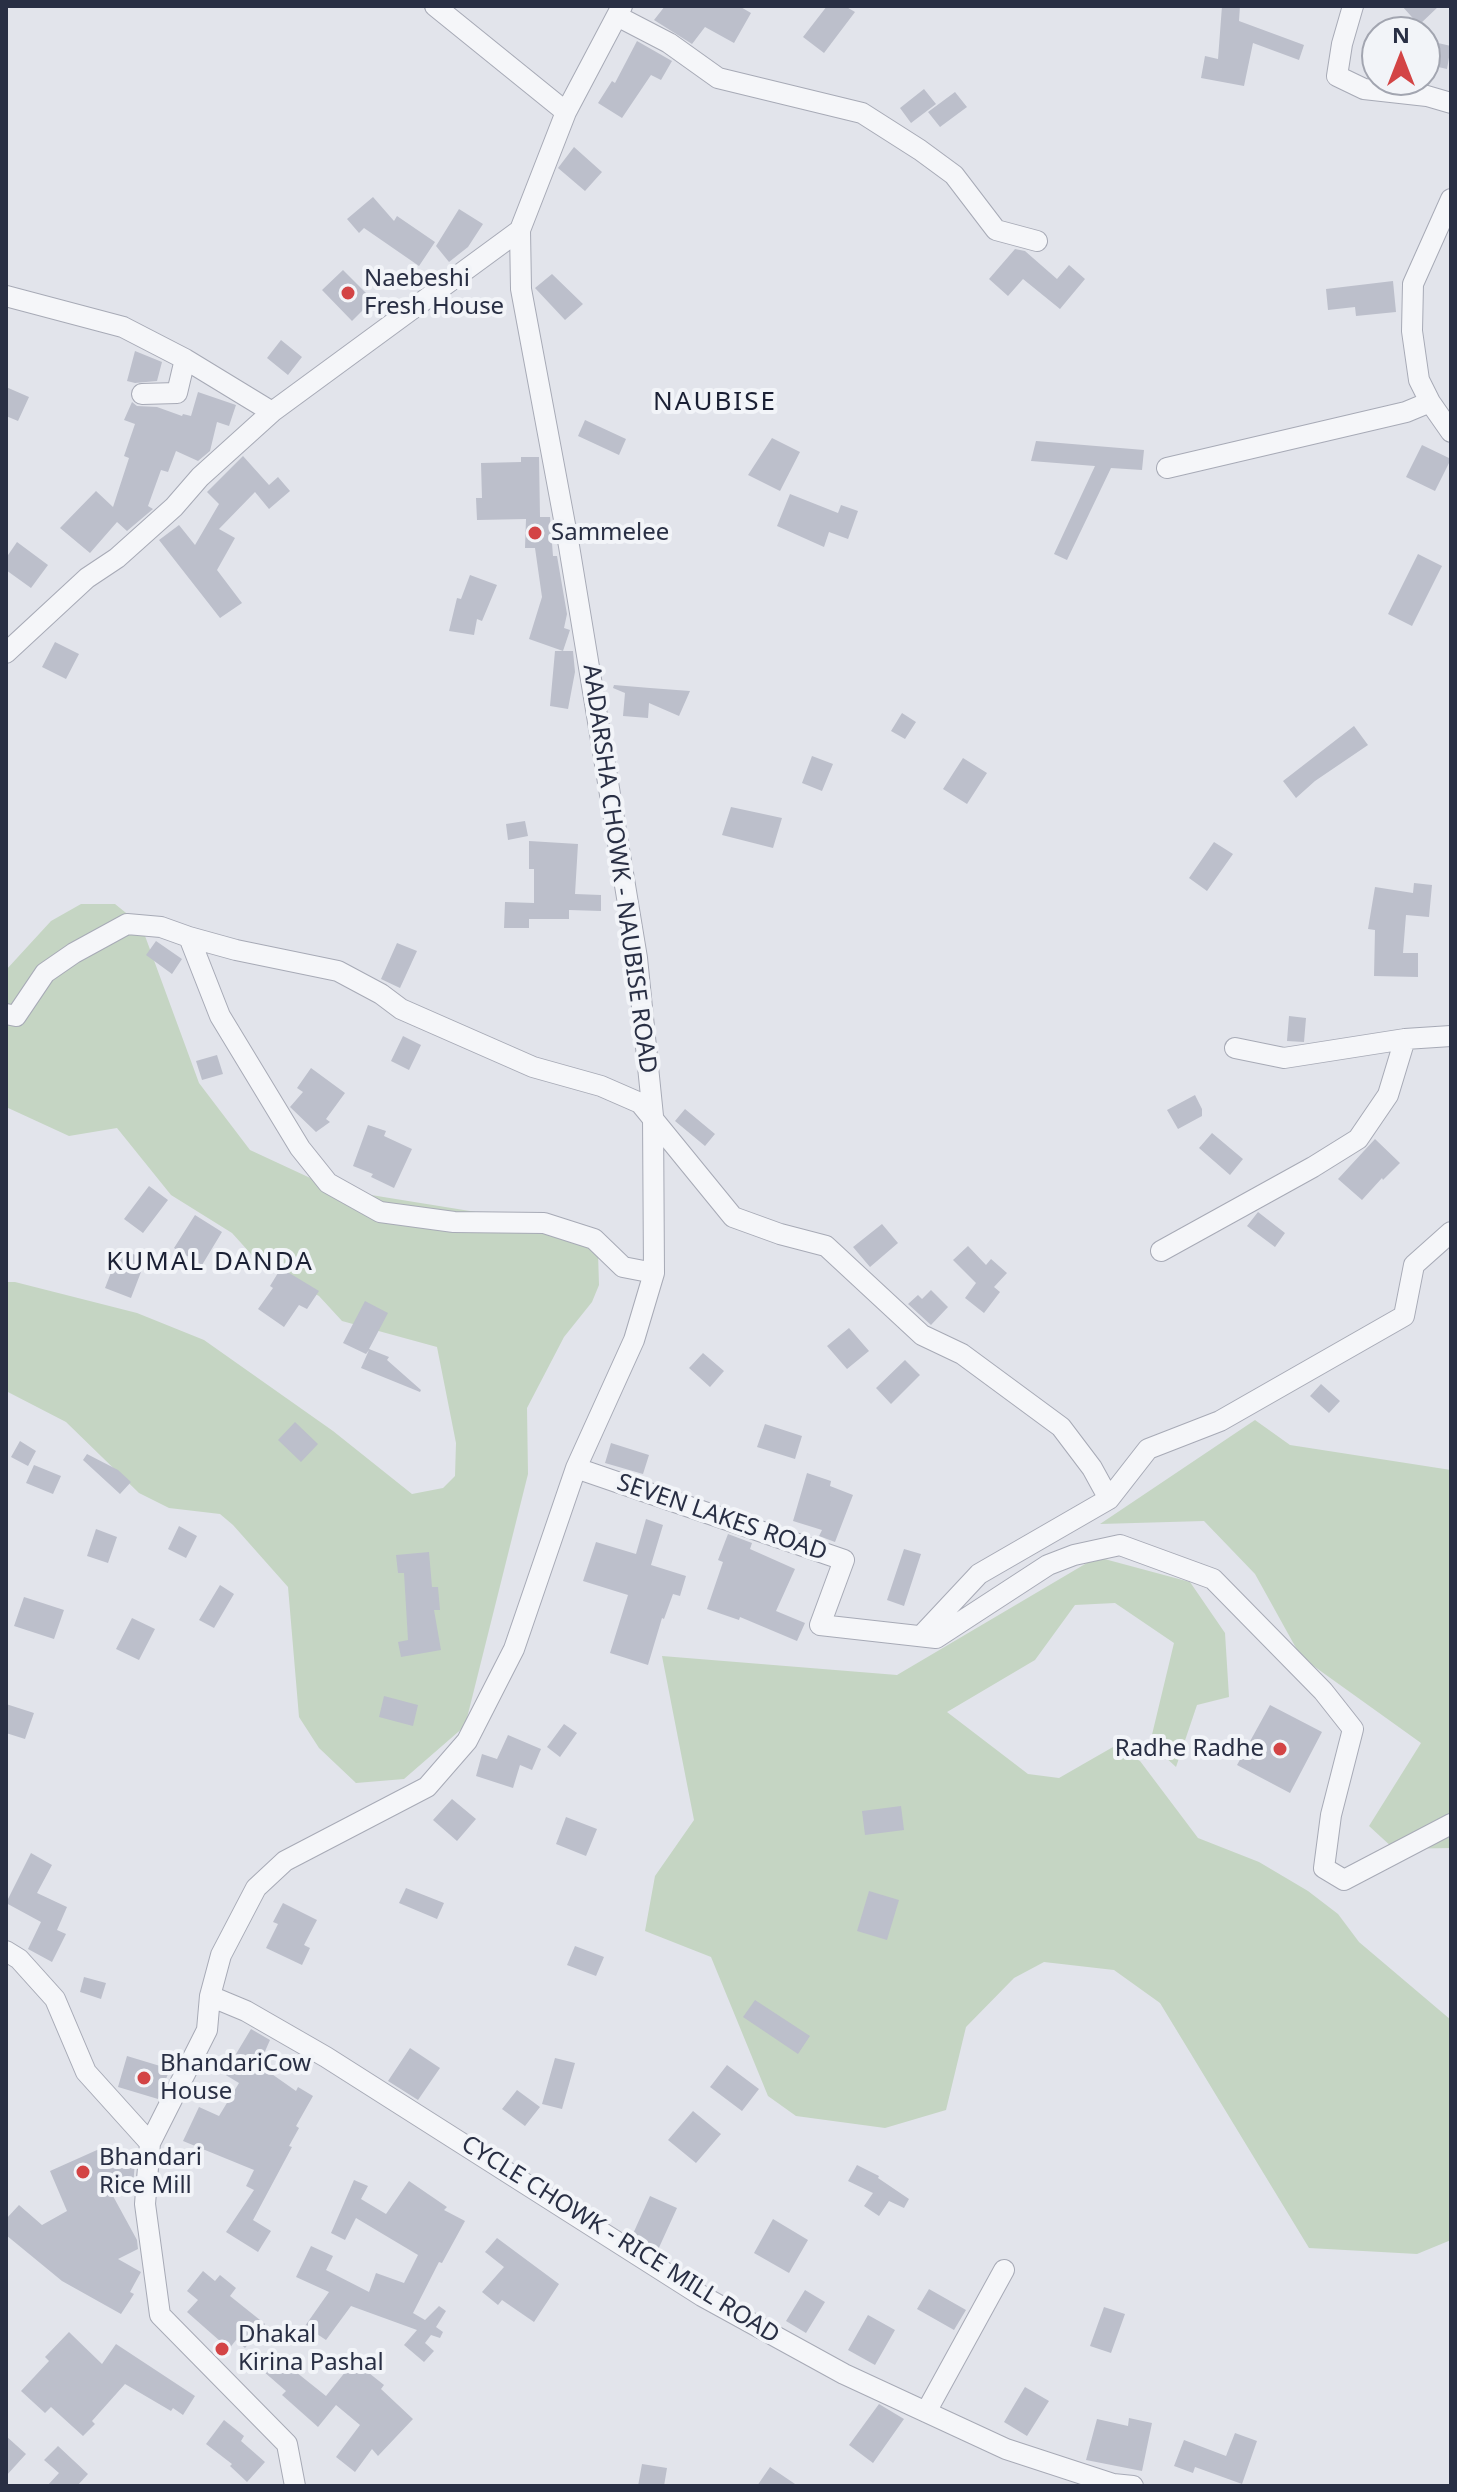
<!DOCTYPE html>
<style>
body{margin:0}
#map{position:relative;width:1457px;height:2492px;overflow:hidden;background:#e2e4eb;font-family:"Noto Sans",sans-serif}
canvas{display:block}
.frame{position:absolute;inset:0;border:8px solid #292f44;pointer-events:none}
.north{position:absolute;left:1361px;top:16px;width:80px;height:80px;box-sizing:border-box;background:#f2f4f8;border:2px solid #a2a5b0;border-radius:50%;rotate:0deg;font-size:22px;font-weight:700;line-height:32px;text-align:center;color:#292f44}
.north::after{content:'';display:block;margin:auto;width:28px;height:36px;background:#d34445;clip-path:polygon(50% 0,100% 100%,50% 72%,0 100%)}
</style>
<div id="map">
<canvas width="1457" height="2492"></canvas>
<div class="frame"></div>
<div class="north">N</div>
</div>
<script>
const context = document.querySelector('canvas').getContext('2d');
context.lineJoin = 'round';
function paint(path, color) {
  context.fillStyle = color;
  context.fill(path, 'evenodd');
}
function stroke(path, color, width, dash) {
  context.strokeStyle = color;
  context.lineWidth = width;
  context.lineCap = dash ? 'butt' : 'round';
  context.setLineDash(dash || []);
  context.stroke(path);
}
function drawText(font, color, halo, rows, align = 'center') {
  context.font = font + ' "Noto Sans",sans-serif';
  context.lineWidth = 8;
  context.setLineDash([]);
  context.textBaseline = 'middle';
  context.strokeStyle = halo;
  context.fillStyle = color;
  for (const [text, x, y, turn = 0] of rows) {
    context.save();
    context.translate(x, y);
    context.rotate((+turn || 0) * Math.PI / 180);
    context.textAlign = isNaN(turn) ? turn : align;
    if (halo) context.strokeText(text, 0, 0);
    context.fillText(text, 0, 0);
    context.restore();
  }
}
paint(new Path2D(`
 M81,904H115L141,925L199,1083L250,1150L334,1189L544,1223L598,1253L599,1285L592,1302L564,1337L527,1408L528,1474L465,1726L404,1779L356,1783L319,1748L299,1717L288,1587L233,1525L220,1514L169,1508L139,1493L66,1422L6,1391V1282H15L137,1313L204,1340L333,1431L412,1494L443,1488L455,1476L456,1443L437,1347L342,1321L319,1296L260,1264L232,1233L171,1195L117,1128L69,1136L6,1107V970L51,921Z
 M1255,1420L1290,1445L1451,1470V1848L1394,1849L1369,1826L1421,1743L1301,1657L1255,1574L1204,1521L1100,1524Z
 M1097,1557L1190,1582L1225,1633L1229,1697L1197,1705L1176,1767L1150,1743L1174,1643L1115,1603L1075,1605L1035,1660L947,1712L1028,1774L1059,1778L1113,1747L1140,1761L1198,1838L1259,1862L1308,1891L1338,1914L1359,1942L1451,2020V2240L1417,2254L1309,2248L1160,2003L1114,1970L1044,1962L1014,1978L966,2027L946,2110L885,2128L796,2116L768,2096L711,1957L645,1931L655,1876L694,1820L662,1656L897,1675Z`), '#c5d5c3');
paint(new Path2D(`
 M665,6H739L751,13L734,43L705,27L692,44L654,20Z
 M827,6H845L855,12L824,53L803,37Z
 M1222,6H1240L1239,21L1304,45L1299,60L1253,43L1244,86L1201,78L1205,56L1218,59Z
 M1402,6H1439L1419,25Z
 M1425,40L1451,46L1447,69L1425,64Z
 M637,41L672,61L661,80L651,75L622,118L598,103L612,81L615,83Z
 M924,89L936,104L911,123L900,108Z
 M955,92L967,107L940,127L928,112Z
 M574,147L602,172L585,191L558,168Z
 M373,197L394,221L397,216L435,242L419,266L364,228L359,233L347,219Z
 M459,209L483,224L468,247L449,262L436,246Z
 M1015,249L1025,251L1057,279L1069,265L1085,279L1060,309L1023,279L1008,296L989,279Z
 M343,270L373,300L352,321L322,290Z
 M552,274L583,304L565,320L535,288Z
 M1393,281L1396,312L1356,316L1355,307L1328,310L1326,289Z
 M281,340L302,357L288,375L267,358Z
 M135,351L162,362L157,381L135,383L127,381Z
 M6,387L29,397L18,421L6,416Z
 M198,392L236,405L229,426L217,422L210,451L198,461L176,451L168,472L161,470L148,506L153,509L127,531L117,522L90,553L60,528L96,491L113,507L129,458L124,456L135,424L124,420L132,402L137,406L157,407L182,416L183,414L191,416Z
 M585,420L626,439L619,455L578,436Z
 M772,438L800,452L780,491L748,475Z
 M1036,441L1144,450L1142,470L1111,468L1067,560L1054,554L1095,466L1031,461Z
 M1422,445L1451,459L1435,491L1406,477Z
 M243,456L269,485L278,477L290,491L269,509L255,492L219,529L235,538L217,570L242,603L220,618L159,540L179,525L195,545L219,504L207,492Z
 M521,457H539L540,517H550L553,556H557L567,614L564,628L570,630L563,651L529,639L542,597L535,548H525L526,519L477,520L476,498H482L481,463L521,462Z
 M790,494L838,513L841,505L858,511L848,539L829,532L824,547L777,526Z
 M17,542L48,565L31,588L6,570V558Z
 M1418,554L1442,566L1412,626L1388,614Z
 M470,575L497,585L482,621L477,619L474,635L449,631L457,598L461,599Z
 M55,642L79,654L66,679L42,667Z
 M555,651H573L575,672L568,709L550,706Z
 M614,685L650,688L690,691L679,716L649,703L648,718L623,716L625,693L613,688Z
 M902,713L916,722L905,739L891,731Z
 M1354,726L1368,745L1315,781L1296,798L1283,781Z
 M812,756L833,764L822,791L802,783Z
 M963,758L987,773L967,804L943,789Z
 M731,807L782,818L773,848L722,835Z
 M525,821L528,836L508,840L506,824Z
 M529,841L578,844L575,894L601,895V911L569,910V919H529V928H504L505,902L534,903V869H529Z
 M1214,842L1233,854L1207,891L1189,878Z
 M1414,883L1432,885L1429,917L1406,915L1403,953H1418V977L1374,976L1375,930L1368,929L1375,887L1413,893Z
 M156,941L182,959L172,974L146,955Z
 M397,943L417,951L400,988L381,979Z
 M1289,1016L1306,1018L1304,1042L1287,1041Z
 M403,1036L421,1045L409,1070L391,1061Z
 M217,1055L223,1074L202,1080L196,1061Z
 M311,1068L345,1093L326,1119L330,1122L316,1132L290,1107L303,1092L297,1088Z
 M1195,1095L1202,1109V1116L1178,1129L1167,1110Z
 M685,1109L715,1134L705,1146L675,1121Z
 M368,1125L386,1131L384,1136L412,1149L394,1188L371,1177L373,1174L353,1166Z
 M1212,1133L1243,1159L1230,1175L1199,1148Z
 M1375,1139L1400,1163L1383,1180L1382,1178L1362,1200L1338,1179Z
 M149,1186L168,1200L143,1233L124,1219Z
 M1258,1212L1285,1233L1275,1247L1247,1226Z
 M195,1215L222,1232L202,1265L174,1248Z
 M882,1224L898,1243L870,1267L853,1247Z
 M968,1246L986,1265L991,1259L1007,1273L994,1287L1000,1292L984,1313L965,1298L976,1283L953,1260Z
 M120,1249L146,1259L131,1298L105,1288Z
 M281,1268L319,1291L307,1309L299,1305L284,1327L258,1309L273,1288L270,1286Z
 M931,1290L948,1307L931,1325L908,1304L918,1295L922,1299Z
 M365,1301L388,1313L369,1349L389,1357L387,1360L421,1390L420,1392L361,1368L369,1350L366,1354L343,1343Z
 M849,1328L869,1351L847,1369L827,1346Z
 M703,1353L724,1371L710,1387L689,1368Z
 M905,1360L920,1375L891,1404L876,1388Z
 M1321,1384L1340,1401L1329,1413L1310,1396Z
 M295,1422L318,1444L301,1462L278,1440Z
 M765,1424L802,1436L795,1459L757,1447Z
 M20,1441L36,1451L28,1466L11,1457Z
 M611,1443L649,1455L643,1474L605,1463Z
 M87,1454L118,1470L131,1482L120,1494L83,1460Z
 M34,1465L61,1476L53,1494L26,1483Z
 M807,1473L831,1481L830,1486L853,1495L835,1542L819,1536L822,1530L793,1521Z
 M646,1519L663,1525L651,1565L686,1576L680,1596L673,1594L664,1619L662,1618L648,1665L610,1653L628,1595L583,1581L596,1542L636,1554Z
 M179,1526L197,1536L186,1558L168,1549Z
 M96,1529L117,1537L108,1563L87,1556Z
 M728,1534L752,1543L750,1549L795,1569L776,1611L805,1623L797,1641L740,1617L739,1620L707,1609L723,1562L718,1560Z
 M904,1549L921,1554L904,1606L887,1600Z
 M429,1552L432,1587H438L440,1610H434L441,1650L401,1657L398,1642L408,1640L404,1573H398L396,1555Z
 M220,1585L234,1594L214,1628L199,1620Z
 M24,1597L64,1610L54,1639L14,1626Z
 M132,1618L155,1629L139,1660L116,1649Z
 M384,1696L418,1705L413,1726L379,1717Z
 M6,1704L34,1713L25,1739L6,1733Z
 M1270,1705L1322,1732L1290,1793L1237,1765Z
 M564,1724L577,1733L560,1757L547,1747Z
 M508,1735L541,1749L532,1770L520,1765L513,1788L476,1776L482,1754L497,1759Z
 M452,1799L476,1819L457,1841L433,1820Z
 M901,1806L904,1830L865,1835L862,1811Z
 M566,1817L597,1829L586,1856L556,1844Z
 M31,1853L52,1865L37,1893L67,1907L57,1930L66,1934L52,1962L28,1949L41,1922L6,1903Z
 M406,1888L444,1903L437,1919L399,1903Z
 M869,1891L899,1900L887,1940L857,1931Z
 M283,1903L317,1920L304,1945L310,1948L302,1965L266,1948L278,1924L273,1922Z
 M575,1946L604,1957L596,1976L567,1965Z
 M84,1977L106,1983L101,1999L80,1992Z
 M755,2000L810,2036L798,2054L743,2017Z
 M251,2029L270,2040L259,2065L296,2091L298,2087L313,2096L296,2126L299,2128L289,2146L292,2147L253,2220L271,2231L258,2252L226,2232L254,2190L246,2186L254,2170L183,2141L199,2107L219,2116L239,2083L224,2074Z
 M410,2048L440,2068L418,2100L388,2081Z
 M127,2056L170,2069L158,2099L118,2087Z
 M555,2058L575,2063L562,2109L542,2104Z
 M727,2065L759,2089L742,2111L710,2087Z
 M517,2090L540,2107L525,2126L502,2109Z
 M693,2111L721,2134L696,2163L668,2140Z
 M106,2146L112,2161L135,2162L133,2187L107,2185L137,2240L138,2249L118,2259L141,2272L130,2292L134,2294L121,2314L62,2281L6,2235V2219L19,2205L42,2225L67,2211L50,2171Z
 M857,2165L879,2176L878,2178L909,2199L904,2208L889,2201L879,2216L864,2206L873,2193L848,2181Z
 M354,2180L368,2186L361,2199L386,2214L409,2181L447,2207L444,2210L465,2221L442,2263L439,2262L413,2313L425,2320L439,2306L446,2311L436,2327L443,2332L440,2338L431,2335L425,2343L434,2351L424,2362L404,2345L417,2330L351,2306L326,2340L305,2326L329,2292L296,2277L311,2246L333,2256L326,2270L369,2292L376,2273L404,2283L418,2255L356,2218L345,2240L331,2233Z
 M650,2196L677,2208L657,2252L632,2236Z
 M773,2219L808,2240L789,2273L754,2253Z
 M497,2238L559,2284L534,2322L502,2300L498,2305L482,2292L504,2267L485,2252Z
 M203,2271L215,2281L220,2275L236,2288L230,2296L265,2324L245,2348L236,2340L229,2349L187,2312L198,2300L187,2291Z
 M929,2289L966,2310L954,2330L917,2309Z
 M805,2290L825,2302L806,2333L786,2321Z
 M1104,2307L1125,2314L1111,2353L1090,2346Z
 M868,2315L895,2330L875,2365L848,2350Z
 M69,2332L102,2364L116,2344L195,2396L183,2415L173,2408L171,2411L125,2384L92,2421L95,2424L83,2436L51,2407L45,2413L21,2391L49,2361L45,2357Z
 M276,2356L326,2396L354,2361L384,2385L381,2389L413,2419L378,2456L372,2449L355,2472L336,2457L360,2425L336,2405L318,2427L282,2395L286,2391L263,2371Z
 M1025,2387L1049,2401L1027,2436L1004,2422Z
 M879,2404L904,2419L873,2463L849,2445Z
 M1129,2418L1152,2423L1142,2471L1086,2460L1097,2419L1128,2426Z
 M224,2420L244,2436L241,2441L265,2462L247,2482L230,2466L232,2464L206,2444Z
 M1235,2433L1257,2441L1242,2484L1195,2467L1193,2473L1174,2466L1184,2440L1226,2456Z
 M6,2436L26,2454L6,2476Z
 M58,2446L88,2474L77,2486H47L59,2473L44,2460Z
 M642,2464L667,2468L664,2486H638Z
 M770,2467L798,2486H757Z`), '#bcbfcb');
const minor = new Path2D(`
 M435,6L566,112
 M1353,6L1342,44L1337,76L1364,89L1427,96L1451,103
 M617,16L669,43L718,78L862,113L920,150L954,175L996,230L1037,241
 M1451,199L1413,284L1412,331L1419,380L1430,402L1451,432
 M6,296L123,327L185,359L272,412
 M142,394L177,393L185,359
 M1167,468L1406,412L1430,402
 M6,653L87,578L117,558L174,507L200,477L272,412L520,230
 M189,937L236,950L338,971L381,994L401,1009L533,1067L601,1086L640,1103L733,1217L780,1234L826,1246L922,1335L962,1354L1061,1427L1092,1468L1109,1499
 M6,1014L16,1016L45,973L74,953L127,924L161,927L189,937L220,1016L300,1148L328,1183L380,1212L454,1222L544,1223L594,1239L623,1267L654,1273
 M1235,1048L1284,1058L1405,1039L1451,1036
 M1161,1251L1313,1167L1358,1139L1388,1095L1405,1039
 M576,1468L844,1560L820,1625L936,1638L1048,1565L1074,1555L1120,1545L1213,1579L1323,1691L1353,1729L1331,1815L1324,1868L1344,1880L1451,1824
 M921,1636L979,1574L1109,1499L1148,1449L1220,1421L1404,1316L1414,1265L1451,1232
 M6,1951L19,1959L55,1999L86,2072L150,2143
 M210,1996L246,2011L326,2057L702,2296L844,2374L1006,2449L1113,2484L1133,2486
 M926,2412L1004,2270
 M295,2486L287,2444L160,2315L145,2204L150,2143L207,2030L210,1996L221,1955L256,1888L285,1861L427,1787L467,1741L514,1649L576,1468L634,1340L654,1273L653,1116L637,958L569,546L521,289L520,230L566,112L622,6`);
stroke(minor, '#a7aab6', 22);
stroke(minor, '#f5f6f9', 20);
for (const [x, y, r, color] of [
 [348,293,8,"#d34445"],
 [535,533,8,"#d34445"],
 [1280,1749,8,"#d34445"],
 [144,2078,8,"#d34445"],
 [83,2172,8,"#d34445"],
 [222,2349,8,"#d34445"]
]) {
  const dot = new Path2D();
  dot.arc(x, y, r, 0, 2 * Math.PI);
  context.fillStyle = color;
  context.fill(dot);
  stroke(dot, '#f2f4f8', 3);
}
drawText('24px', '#292f44', '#f2f4f8', [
 ["Naebeshi",364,279],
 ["Fresh House",364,307],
 ["Sammelee",551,533],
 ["Radhe Radhe",1264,1749,"right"],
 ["BhandariCow",160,2064],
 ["House",160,2092],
 ["Bhandari",99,2158],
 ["Rice Mill",99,2186],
 ["Dhakal",238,2335],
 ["Kirina Pashal",238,2363]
], 'left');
drawText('24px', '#292f44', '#f2f4f8', [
 ["AADARSHA CHOWK - NAUBISE ROAD",619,869,82],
 ["SEVEN LAKES ROAD",722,1518,19],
 ["CYCLE CHOWK - RICE MILL ROAD",620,2240,32]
]);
context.letterSpacing = '2px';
drawText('26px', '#1b2034', '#f2f4f8', [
 ["NAUBISE",715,403],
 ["KUMAL DANDA",210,1263]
]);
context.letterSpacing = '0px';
</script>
